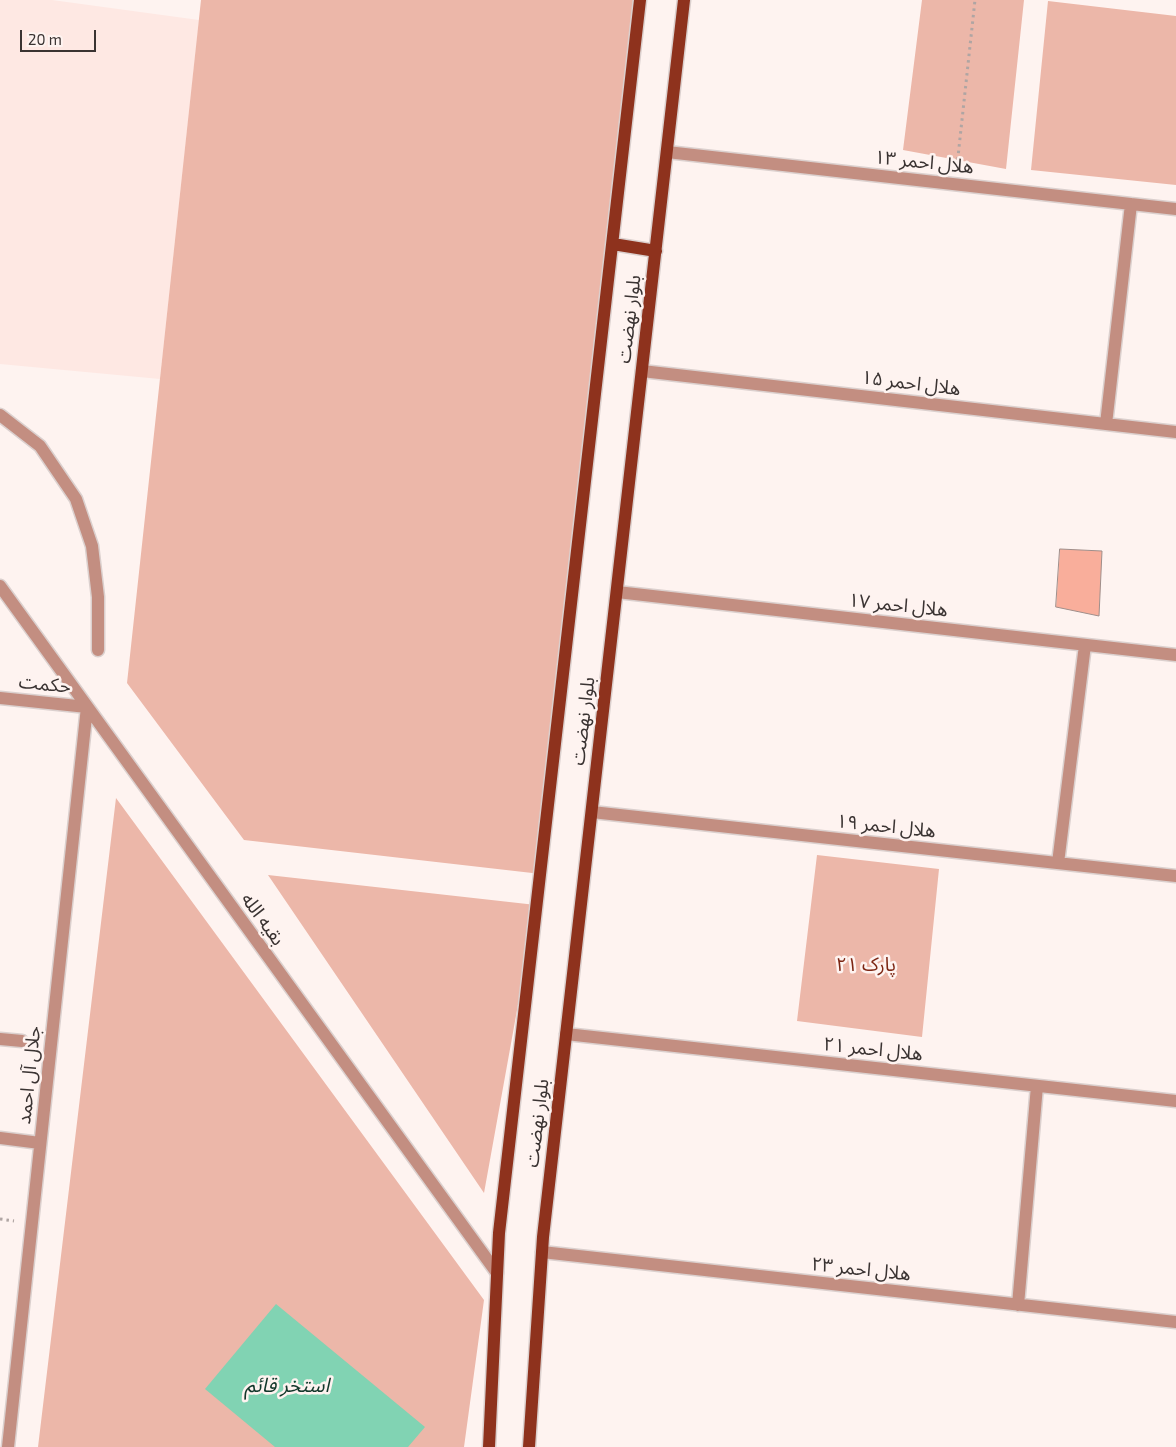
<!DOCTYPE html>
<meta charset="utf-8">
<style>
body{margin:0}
#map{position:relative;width:1176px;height:1447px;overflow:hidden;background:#fef3f0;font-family:"Exo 2",sans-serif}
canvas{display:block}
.scale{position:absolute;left:20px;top:30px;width:76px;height:22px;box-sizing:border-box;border:2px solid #3a3332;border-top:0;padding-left:6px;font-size:15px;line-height:18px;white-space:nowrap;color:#3a3332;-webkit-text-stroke:4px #fef3f0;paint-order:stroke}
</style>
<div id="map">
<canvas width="1176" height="1447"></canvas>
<div class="scale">20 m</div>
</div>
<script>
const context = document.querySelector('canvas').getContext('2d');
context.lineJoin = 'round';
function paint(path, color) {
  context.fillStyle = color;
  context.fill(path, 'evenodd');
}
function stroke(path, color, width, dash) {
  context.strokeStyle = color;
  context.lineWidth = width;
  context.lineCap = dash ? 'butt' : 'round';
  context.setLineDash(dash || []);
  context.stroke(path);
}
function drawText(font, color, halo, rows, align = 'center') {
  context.font = font + ' "Exo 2","Noto Sans Arabic",sans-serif';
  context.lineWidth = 5;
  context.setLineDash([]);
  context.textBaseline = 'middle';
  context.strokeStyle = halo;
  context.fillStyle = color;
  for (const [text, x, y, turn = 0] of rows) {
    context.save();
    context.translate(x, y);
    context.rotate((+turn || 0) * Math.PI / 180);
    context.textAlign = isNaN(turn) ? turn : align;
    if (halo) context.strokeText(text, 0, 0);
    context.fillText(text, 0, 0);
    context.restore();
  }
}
paint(new Path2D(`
 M0,0H52L199,20L160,379L0,364Z`), '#fee8e3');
paint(new Path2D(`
 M201,0H640L541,874L244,840L127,683Z
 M922,0H1024L1006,169L903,150Z
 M1048,1L1176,16V185L1031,170Z
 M116,798L484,1300L464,1447H38Z
 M817,855L939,869L922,1037L797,1021Z
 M268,875L536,905L484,1193Z`), '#ecb7a9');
paint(new Path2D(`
 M276,1304L425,1427L408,1447H275L205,1389Z`), '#81d3b3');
const building = new Path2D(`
 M1060,549L1102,551L1099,616L1056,607Z`);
paint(building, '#f9ae9b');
stroke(building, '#9f8e8a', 1);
const minor = new Path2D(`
 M667,152L1176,209
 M642,371L1176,432
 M0,415L40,446L76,499L92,546L98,597V650
 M1106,424L1131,204
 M0,586L497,1273
 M617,592L1176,655
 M0,698L87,707
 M592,812L1176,876
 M1058,863L1085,645
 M566,1034L1176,1101
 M0,1039L22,1041
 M0,1138L40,1143
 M542,1252L1176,1322
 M1018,1305L1037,1086
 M8,1447L87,707`);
const major = new Path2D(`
 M613,244L656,251
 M489,1447L499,1233L640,0
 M529,1447L543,1237L684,0`);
stroke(minor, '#dbd0ce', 15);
stroke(major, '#dbd0ce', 15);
stroke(new Path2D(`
 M957,166L975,0
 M0,1219L14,1221`), '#afa5a3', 3, [2.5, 4]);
stroke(minor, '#c38e81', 12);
stroke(major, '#8e321d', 12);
drawText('19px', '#3a3332', '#fef3f0', [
 ["هلال احمر ۱۳",924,162,6],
 ["بلوار نهضت",629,319,-83],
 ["هلال احمر ۱۵",911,383,7],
 ["هلال احمر ۱۷",898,605,6],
 ["حکمت",45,684,6],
 ["بلوار نهضت",583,721,-83],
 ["هلال احمر ۱۹",886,826,6],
 ["بقیه الله",263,919,54],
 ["هلال احمر ۲۱",873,1049,6],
 ["جلال آل احمد",29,1075,-84],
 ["بلوار نهضت",537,1123,-83],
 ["هلال احمر ۲۳",861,1269,6]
]);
drawText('19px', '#7d2714', '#fef3f0', [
 ["پارک ۲۱",866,965]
]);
drawText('italic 20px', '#11372a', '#fef3f0', [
 ["استخر قائم",287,1385]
]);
</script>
